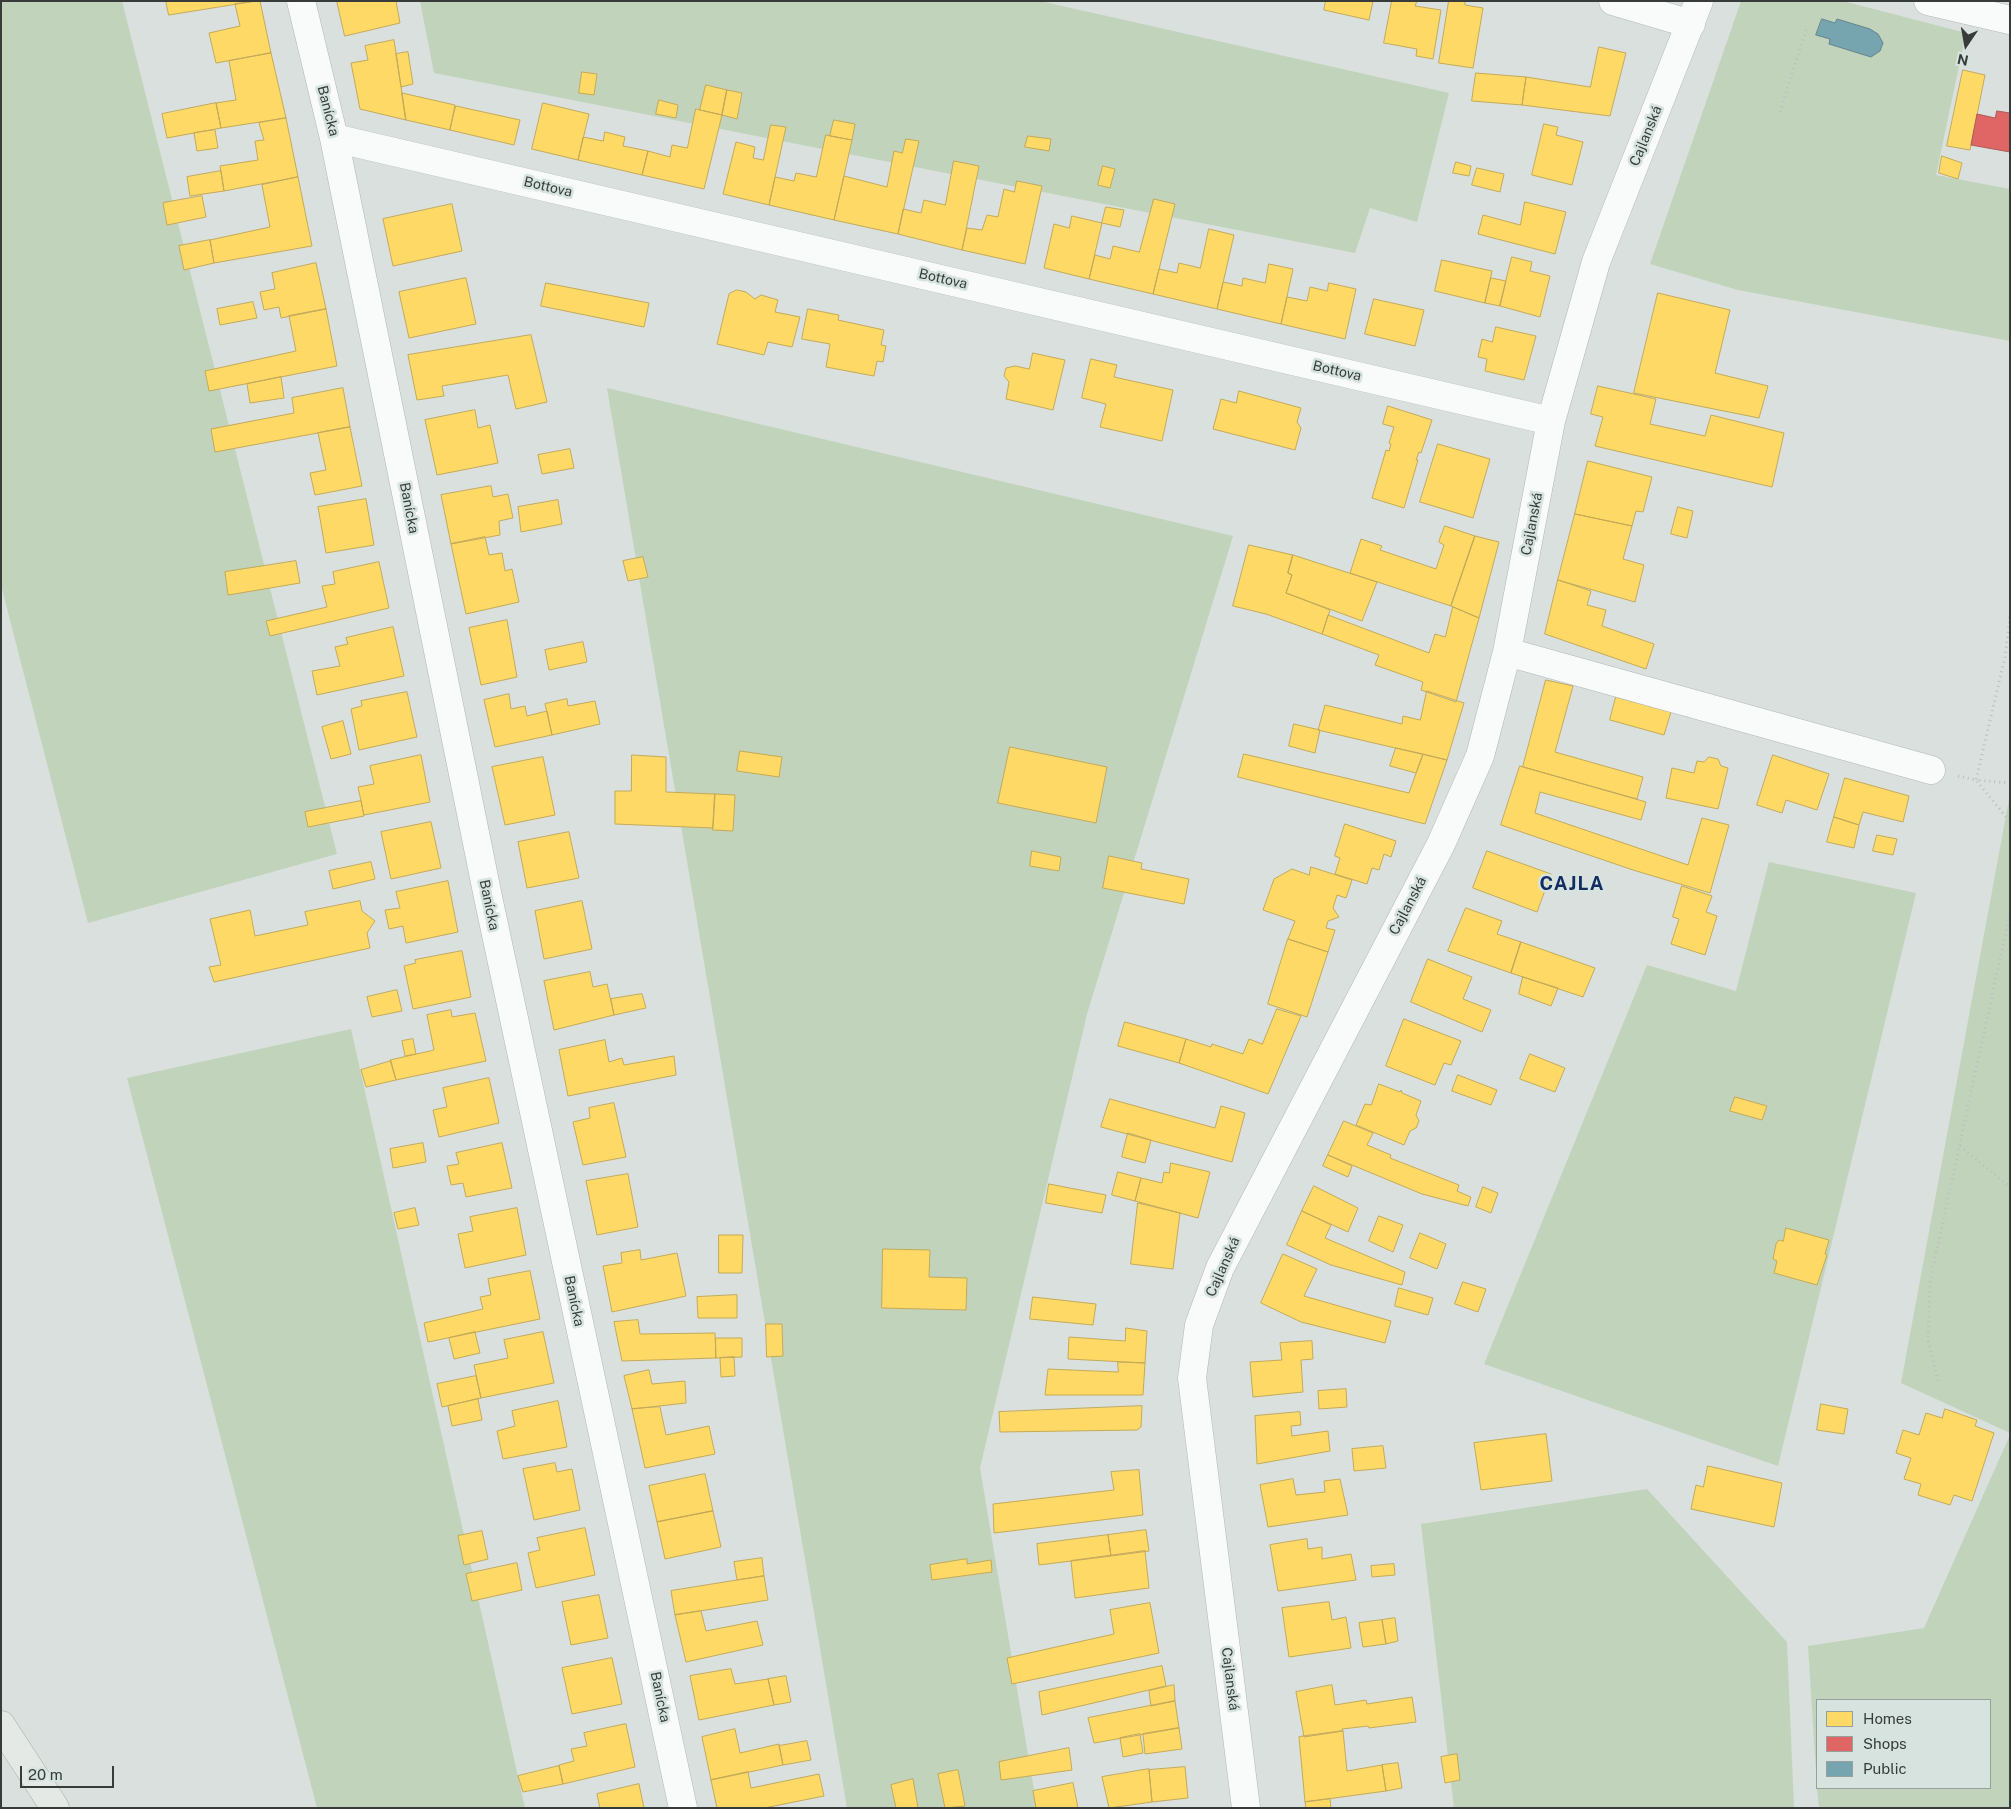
<!DOCTYPE html>
<meta charset="utf-8">
<style>
body{margin:0}
#map{position:relative;width:2011px;height:1809px;overflow:hidden;background:#d9e0dd;font-family:"Public Sans",sans-serif}
canvas{display:block}
.frame{position:absolute;inset:0;border:2px solid #373c3a;pointer-events:none}
.legend{position:absolute;left:1816px;top:1699px;width:175px;height:90px;box-sizing:border-box;background:#d6e3de;border:1px solid #96a09c;margin:0;padding:6px 9px;list-style:none;font-size:15px;color:#373c3a}
.legend li{display:flex;align-items:center;gap:10px;height:25px}
.legend b{width:25px;border:1px solid #96a09c}
.north{position:absolute;left:1941px;top:20px;width:50px;height:50px;-webkit-text-stroke:4px #d6e3de;paint-order:stroke;rotate:192deg;font-size:14px;font-weight:700;line-height:20px;text-align:center;color:#373c3a}
.north::after{content:'';display:block;margin:auto;width:18px;height:22px;background:#373c3a;clip-path:polygon(50% 0,100% 100%,50% 72%,0 100%)}
.scale{position:absolute;left:20px;top:1766px;width:94px;height:22px;box-sizing:border-box;border:2px solid #373c3a;border-top:0;padding-left:6px;font-size:15px;line-height:18px;white-space:nowrap;color:#373c3a;-webkit-text-stroke:4px #d6e3de;paint-order:stroke}
</style>
<div id="map">
<canvas width="2011" height="1809"></canvas>
<div class="frame"></div>
<ul class="legend">
<li><b style="height:14px;background:#ffd966"></b>Homes</li>
<li><b style="height:14px;background:#e06666"></b>Shops</li>
<li><b style="height:14px;background:#76a5af"></b>Public</li>
</ul>
<div class="north">N</div>
<div class="scale">20 m</div>
</div>
<script>
const context = document.querySelector('canvas').getContext('2d');
context.lineJoin = 'round';
function paint(path, color) {
  context.fillStyle = color;
  context.fill(path, 'evenodd');
}
function stroke(path, color, width, dash) {
  context.strokeStyle = color;
  context.lineWidth = width;
  context.lineCap = dash ? 'butt' : 'round';
  context.setLineDash(dash || []);
  context.stroke(path);
}
function drawText(font, color, halo, rows, align = 'center') {
  context.font = font + ' "Public Sans",sans-serif';
  context.lineWidth = 5;
  context.setLineDash([]);
  context.textBaseline = 'middle';
  context.strokeStyle = halo;
  context.fillStyle = color;
  for (const [text, x, y, turn = 0] of rows) {
    context.save();
    context.translate(x, y);
    context.rotate((+turn || 0) * Math.PI / 180);
    context.textAlign = isNaN(turn) ? turn : align;
    if (halo) context.strokeText(text, 0, 0);
    context.fillText(text, 0, 0);
    context.restore();
  }
}
paint(new Path2D(`
 M1,1H122L337,854L88,923L1,585Z
 M420,1H1040L1449,93L1417,222L1370,208L1355,253L434,73Z
 M1741,1H1843L1966,33L1936,175L2010,189V341L1738,290L1650,264Z
 M607,388L1233,536L1087,1014L980,1468L1037,1808H847Z
 M2010,794V1433L1901,1383Z
 M1769,862L1916,893L1778,1466L1484,1364L1647,965L1736,991Z
 M351,1029L525,1808H317L127,1078Z
 M2010,1435V1808H1819L1817,1788H1990V1700H1817V1787L1808,1646L1924,1628Z
 M1647,1489L1787,1642L1794,1808H1454L1421,1524Z`), '#c2d3bb');
const homes = new Path2D(`
 M166,1H256L169,15Z
 M260,1L271,53L216,63L209,33L240,26L235,4Z
 M337,1H396L400,23L345,36Z
 M1326,1H1373L1369,20L1324,10Z
 M1392,1H1417L1415,6L1441,10L1433,59L1416,56L1417,49L1384,43Z
 M1449,1H1465V5L1483,8L1473,68L1439,63Z
 M394,40L402,93L406,120L360,109L351,63L368,60L365,46Z
 M1599,47L1626,53L1610,116L1522,105L1526,77L1590,87Z
 M408,52L413,84L401,87L396,54Z
 M271,53L286,118L221,128L216,103L236,100L229,61Z
 M1963,70L1985,75L1970,150L1947,146Z
 M582,72L597,74L594,95L579,93Z
 M1476,73L1526,77L1522,105L1472,101Z
 M706,85L727,90L722,115L700,110Z
 M727,90L742,93L737,119L722,115Z
 M402,93L455,105L450,130L406,120Z
 M659,100L678,105L676,118L656,114Z
 M216,103L221,128L167,138L162,114Z
 M543,103L589,114L578,160L532,149Z
 M456,106L520,120L514,145L450,130Z
 M696,109L722,115L704,189L642,175L648,151L670,157L672,145L687,148Z
 M286,118L298,177L224,191L220,166L258,160L255,141L264,140L259,123Z
 M834,120L855,124L852,140L830,136Z
 M1544,124L1558,127L1556,135L1583,142L1572,185L1532,175Z
 M771,125L786,127L769,205L723,194L736,142L755,147L753,158L763,160Z
 M215,130L218,148L197,151L194,133Z
 M605,132L625,137L623,146L648,151L642,175L578,160L583,137L603,141Z
 M826,135L852,140L834,220L769,205L775,177L794,181L796,173L816,177Z
 M1028,136L1051,139L1049,151L1025,147Z
 M906,139L919,141L898,234L834,220L844,176L887,187L894,151L902,153Z
 M1942,156L1962,163L1958,179L1939,173Z
 M954,161L979,166L962,250L898,234L903,209L921,213L924,200L945,205Z
 M1456,162L1471,166L1469,176L1453,173Z
 M1103,166L1115,169L1110,188L1098,185Z
 M1477,168L1504,174L1500,192L1472,185Z
 M221,171L224,191L190,196L187,177Z
 M298,177L312,246L214,263L210,240L270,227L262,185Z
 M1017,181L1042,186L1025,264L962,250L967,228L982,230L987,215L998,217L1004,189L1014,192Z
 M202,196L206,217L167,225L163,203Z
 M1154,199L1175,204L1153,294L1089,279L1095,255L1110,259L1113,246L1139,252Z
 M1525,202L1566,212L1555,254L1478,234L1483,215L1520,225Z
 M452,204L462,251L393,266L383,219Z
 M1106,207L1124,210L1120,227L1102,223Z
 M1072,216L1102,223L1089,279L1044,268L1054,224L1069,228Z
 M1209,229L1234,235L1217,309L1153,294L1159,269L1177,273L1179,263L1200,268Z
 M210,240L214,263L184,270L179,246Z
 M1512,257L1532,262L1530,271L1550,276L1540,317L1500,306Z
 M1442,260L1492,271L1485,303L1435,291Z
 M316,263L326,309L281,318L279,307L264,310L260,292L275,289L272,273Z
 M1269,264L1293,269L1281,324L1217,309L1223,282L1242,286L1243,278L1265,283Z
 M466,278L476,324L409,338L399,292Z
 M1491,278L1506,281L1500,306L1485,303Z
 M546,283L649,303L644,327L541,306Z
 M1329,283L1356,289L1345,339L1281,324L1287,297L1307,301L1310,287L1327,291Z
 M737,290L746,292L755,299L761,295L778,300L775,312L800,317L792,347L768,342L764,355L717,344L729,294Z
 M1658,293L1730,310L1715,373L1768,386L1759,418L1634,393Z
 M1374,299L1424,310L1415,346L1365,334Z
 M253,302L257,318L220,325L217,309Z
 M326,309L337,366L209,391L205,371L296,351L289,316Z
 M808,309L839,315L838,320L884,330L881,345L886,346L883,362L877,361L874,376L826,367L830,344L802,339Z
 M1496,327L1536,336L1524,380L1485,371L1487,359L1478,357L1482,339L1492,342Z
 M531,335L547,402L516,409L508,375L442,386L444,396L417,400L408,355Z
 M1033,353L1065,360L1053,410L1006,399L1009,382L1004,376L1006,368L1015,366L1029,369Z
 M1091,359L1117,365L1114,377L1173,390L1162,441L1100,427L1106,404L1082,398Z
 M281,377L284,398L250,403L247,384Z
 M1598,386L1656,399L1650,424L1705,436L1711,415L1784,433L1772,487L1595,446L1603,417L1591,414Z
 M343,388L350,427L215,452L211,429L294,413L292,398Z
 M1239,391L1301,408L1297,422L1301,428L1295,450L1213,429L1221,399L1236,403Z
 M1388,406L1432,420L1421,453L1419,452L1416,460H1418L1404,508L1372,498L1386,450L1389,451L1391,444L1389,443L1394,427L1383,424Z
 M475,410L478,428L490,425L498,463L437,475L425,420Z
 M350,427L362,486L315,495L310,473L326,470L318,433Z
 M1438,444L1490,459L1473,518L1420,502Z
 M570,449L574,468L542,474L538,455Z
 M1588,461L1652,477L1643,512L1636,511L1632,526L1575,514Z
 M491,486L493,497L508,494L513,518L499,521L500,535L451,544L441,495Z
 M366,499L374,545L326,553L318,507Z
 M558,500L562,524L521,532L518,507Z
 M1678,507L1693,511L1687,538L1671,534Z
 M1575,514L1632,526L1623,559L1644,565L1635,602L1558,580Z
 M1445,526L1475,536L1451,606L1350,573L1361,539L1382,546L1380,550L1436,569L1444,545L1439,542Z
 M1475,536L1499,542L1479,618L1451,606Z
 M485,537L489,555L502,553L505,571L512,569L519,602L466,614L451,544Z
 M1249,545L1293,555L1288,573L1292,575L1286,593L1330,610L1322,634L1266,614L1233,606Z
 M1293,555L1377,582L1362,621L1286,593L1292,575L1288,573Z
 M643,557L648,577L628,581L623,561Z
 M296,561L300,583L228,595L225,572Z
 M379,562L389,608L270,636L266,621L327,607L322,586L335,584L333,572Z
 M1558,580L1591,591L1587,605L1606,610L1602,626L1654,644L1646,669L1545,634Z
 M1453,607L1479,618L1456,702L1421,690L1423,682L1375,665L1379,655L1322,634L1328,615L1429,653L1435,634L1445,637Z
 M507,620L517,677L481,685L469,628Z
 M393,627L404,676L317,695L312,671L340,666L335,647L348,644L346,638Z
 M583,642L587,662L549,670L545,650Z
 M1546,680L1573,686L1555,752L1643,777L1637,799L1523,767Z
 M1427,691L1464,703L1447,760L1318,730L1325,705L1402,724L1403,716L1420,720Z
 M407,692L417,737L359,750L351,709L362,706L361,701Z
 M509,694L511,709L525,706L527,716L547,711L552,735L495,747L484,700Z
 M1616,697L1671,712L1664,735L1610,720Z
 M567,699L568,706L595,701L600,724L552,735L545,704Z
 M343,721L351,754L331,759L322,727Z
 M1294,724L1320,730L1315,753L1289,746Z
 M1010,747L1107,767L1096,823L998,803Z
 M1396,748L1423,754L1416,773L1390,766Z
 M740,751L782,757L779,777L737,771Z
 M1244,754L1409,793L1423,754L1447,760L1425,824L1238,777Z
 M421,755L430,802L364,815L358,787L374,784L370,766Z
 M632,755L666,757V792L715,794L713,828L615,824V791H631Z
 M1773,755L1829,774L1817,810L1786,800L1782,813L1757,805Z
 M543,757L555,815L505,825L492,767Z
 M1709,757L1718,759L1721,766L1728,768L1718,809L1666,798L1672,768L1694,773L1697,761L1704,762Z
 M1520,766L1646,802L1641,820L1540,792L1535,813L1688,865L1702,818L1729,825L1710,893L1633,870L1501,825Z
 M1845,778L1909,796L1903,822L1863,812L1859,825L1834,817Z
 M715,794L735,795L733,831L713,830Z
 M361,801L364,816L308,827L305,812Z
 M1834,817L1859,825L1854,848L1827,842Z
 M431,822L441,868L391,879L381,832Z
 M1345,824L1396,841L1391,857L1384,854L1379,870L1372,868L1367,884L1335,874L1340,858L1335,856Z
 M569,832L579,878L527,888L518,842Z
 M1877,835L1897,839L1893,855L1873,851Z
 M1032,851L1061,857L1059,871L1030,866Z
 M1487,851L1551,874L1537,912L1473,888Z
 M1109,856L1142,863L1141,869L1189,879L1184,904L1103,888Z
 M371,862L375,879L333,889L329,871Z
 M1311,867L1352,880L1346,898L1337,895L1333,908L1339,917L1328,921L1326,928L1335,930L1328,952L1288,939L1295,921L1263,910L1274,879L1292,869L1309,875Z
 M448,881L458,932L406,943L403,926L389,929L385,910L400,908L396,892Z
 M1682,886L1712,896L1706,912L1717,916L1705,955L1671,944L1679,919L1673,917Z
 M360,901L362,911L375,921L367,933L370,948L214,982L209,967L221,965L210,919L250,910L255,936L308,925L305,912Z
 M582,901L592,949L544,959L535,911Z
 M1466,908L1502,921L1497,934L1521,942L1511,973L1448,951Z
 M1288,939L1328,952L1307,1017L1268,1004Z
 M1521,942L1595,968L1583,997L1511,973Z
 M462,951L471,997L413,1009L404,966L416,963L415,960Z
 M1428,959L1472,977L1463,999L1491,1010L1482,1032L1411,1002Z
 M590,972L593,987L607,984L614,1015L554,1030L544,981Z
 M1523,977L1558,988L1551,1006L1519,994Z
 M397,990L402,1011L372,1017L367,997Z
 M642,994L646,1008L614,1015L611,999Z
 M1277,1009L1301,1016L1268,1094L1179,1063L1186,1039L1211,1047L1212,1044L1243,1054L1249,1039L1262,1044Z
 M451,1010L452,1017L475,1013L486,1061L396,1080L390,1060L434,1050L427,1015Z
 M1404,1019L1461,1041L1451,1065L1444,1063L1435,1085L1386,1066Z
 M1125,1022L1186,1039L1179,1063L1118,1046Z
 M413,1039L416,1054L405,1056L402,1041Z
 M605,1040L609,1062L622,1058L624,1065L674,1056L676,1075L568,1096L559,1050Z
 M1530,1054L1565,1068L1555,1092L1520,1079Z
 M391,1061L396,1080L366,1087L361,1070Z
 M1458,1075L1497,1090L1491,1105L1452,1091Z
 M489,1078L499,1123L439,1137L433,1110L447,1107L443,1088Z
 M1379,1084L1400,1092L1401,1090L1402,1093L1421,1101L1416,1115L1419,1121L1416,1128L1410,1131L1404,1145L1356,1125L1365,1104L1371,1105Z
 M1735,1097L1767,1106L1762,1120L1730,1111Z
 M1110,1099L1215,1128L1221,1106L1245,1113L1232,1162L1101,1127Z
 M614,1103L626,1157L583,1165L573,1122L590,1118L589,1108Z
 M1344,1121L1373,1133L1367,1145L1391,1155L1390,1158L1459,1185L1457,1191L1471,1197L1468,1206L1422,1194L1328,1155Z
 M1128,1133L1151,1140L1145,1163L1122,1157Z
 M423,1143L426,1162L393,1168L390,1149Z
 M502,1143L512,1188L466,1197L463,1183L451,1185L447,1166L459,1164L456,1153Z
 M1328,1155L1352,1166L1348,1177L1323,1166Z
 M1171,1163L1210,1172L1198,1218L1135,1201L1141,1178L1162,1183L1164,1172L1169,1173Z
 M1118,1172L1141,1178L1135,1201L1112,1195Z
 M628,1174L638,1227L597,1235L586,1181Z
 M1049,1184L1106,1195L1102,1213L1046,1203Z
 M1314,1186L1358,1208L1348,1232L1302,1211Z
 M1483,1187L1498,1193L1491,1213L1476,1207Z
 M1138,1203L1180,1213L1173,1269L1131,1264Z
 M415,1208L419,1225L398,1229L394,1213Z
 M517,1208L526,1255L465,1268L458,1234L473,1231L470,1217Z
 M1302,1211L1331,1225L1325,1238L1405,1272L1402,1285L1331,1265L1287,1245Z
 M1379,1216L1403,1225L1393,1252L1369,1241Z
 M1786,1228L1829,1240L1825,1254L1827,1255L1817,1285L1774,1273L1777,1261L1773,1259L1776,1244L1779,1240L1783,1241Z
 M1420,1233L1446,1244L1437,1269L1410,1258Z
 M719,1235H743L742,1273H719Z
 M883,1249L930,1250L929,1277L967,1278L966,1310L882,1308Z
 M640,1250L641,1260L677,1253L686,1296L612,1312L603,1266L622,1263L621,1253Z
 M1283,1254L1317,1269L1304,1296L1391,1321L1385,1343L1301,1322L1261,1303Z
 M530,1271L540,1319L428,1342L424,1323L483,1309L480,1297L491,1295L488,1279Z
 M1463,1282L1486,1289L1478,1312L1455,1304Z
 M1399,1288L1433,1298L1428,1315L1395,1306Z
 M737,1295V1318H698L697,1297Z
 M1033,1297L1096,1304L1093,1325L1030,1319Z
 M638,1320L640,1334L715,1333L716,1358L622,1361L614,1322Z
 M766,1324H782L783,1356L767,1357Z
 M1126,1328L1147,1331L1145,1363L1068,1359L1069,1337L1125,1341Z
 M475,1332L480,1353L454,1359L449,1338Z
 M543,1332L554,1383L481,1398L474,1365L508,1358L504,1340Z
 M716,1338H742V1357L716,1358Z
 M1312,1341L1313,1359L1301,1360L1303,1392L1253,1397L1250,1362L1282,1360L1280,1343Z
 M734,1357L735,1376L721,1377L720,1358Z
 M1118,1362L1145,1363L1143,1395H1045L1048,1369L1118,1372Z
 M649,1370L652,1384L685,1381L686,1403L632,1409L624,1376Z
 M476,1376L481,1398L442,1407L437,1384Z
 M1346,1389L1347,1407L1319,1409L1318,1391Z
 M478,1399L482,1420L452,1426L448,1406Z
 M558,1401L567,1447L503,1459L497,1431L515,1426L512,1411Z
 M1821,1404L1848,1409L1844,1434L1817,1430Z
 M1142,1406L1141,1427L1137,1430L1000,1432L999,1412Z
 M660,1407L666,1435L709,1426L715,1454L645,1468L632,1409Z
 M1945,1409L1977,1420L1975,1426L1994,1433L1972,1501L1954,1495L1950,1505L1918,1495L1921,1484L1904,1479L1911,1458L1896,1453L1903,1430L1919,1435L1926,1413L1942,1418Z
 M1300,1412L1301,1425L1291,1426L1292,1436L1328,1431L1330,1451L1257,1464L1255,1416Z
 M1546,1434L1552,1481L1481,1490L1474,1443Z
 M1383,1446L1386,1468L1354,1471L1352,1449Z
 M555,1463L557,1472L572,1469L580,1510L534,1520L523,1469Z
 M1708,1466L1782,1483L1774,1527L1691,1509L1696,1485L1703,1487Z
 M1139,1470L1143,1515L994,1533L993,1504L1114,1490L1111,1472Z
 M705,1474L713,1511L657,1522L649,1486Z
 M1293,1479L1296,1495L1325,1492L1324,1481L1340,1479L1348,1515L1268,1527L1260,1485Z
 M713,1511L721,1547L665,1559L657,1522Z
 M585,1528L595,1575L536,1588L528,1553L540,1550L537,1538Z
 M1146,1530L1149,1551L1111,1556L1108,1535Z
 M482,1531L488,1559L464,1565L458,1536Z
 M1108,1535L1111,1556L1039,1565L1037,1544Z
 M1307,1539L1308,1549L1322,1547V1559L1351,1554L1356,1580L1278,1591L1270,1545Z
 M1145,1551L1149,1588L1075,1598L1071,1561Z
 M762,1558L764,1576L737,1580L734,1562Z
 M967,1559V1564L991,1560L992,1572L932,1580L930,1565Z
 M517,1563L522,1590L472,1601L466,1574Z
 M1394,1564L1395,1575L1372,1577L1371,1566Z
 M764,1576L768,1600L675,1615L671,1591Z
 M599,1595L608,1638L571,1645L562,1602Z
 M1329,1602L1332,1620L1346,1617L1351,1648L1289,1657L1282,1608Z
 M1150,1603L1159,1653L1012,1684L1007,1658L1114,1634L1110,1610Z
 M701,1611L706,1631L757,1621L763,1645L686,1662L675,1615Z
 M1395,1618L1398,1641L1386,1644L1382,1620Z
 M1382,1620L1386,1644L1363,1647L1359,1623Z
 M612,1658L622,1704L572,1714L562,1668Z
 M1162,1666L1166,1686L1042,1715L1039,1692Z
 M731,1669L735,1684L768,1679L774,1705L699,1720L690,1676Z
 M786,1676L791,1702L774,1705L768,1679Z
 M1174,1685L1175,1701L1151,1706L1149,1691Z
 M1332,1685L1335,1705L1366,1700L1367,1704L1412,1697L1416,1722L1369,1728L1368,1726L1342,1729L1343,1731L1304,1737L1296,1692Z
 M1175,1701L1179,1728L1094,1743L1088,1718Z
 M626,1724L635,1767L563,1784L559,1765L574,1761L571,1749L587,1746L584,1733Z
 M1179,1728L1182,1749L1145,1754L1143,1734Z
 M735,1729L740,1753L779,1744L783,1765L711,1780L702,1737Z
 M1343,1731L1347,1771L1382,1765L1386,1791L1305,1802L1299,1737Z
 M1140,1734L1143,1753L1123,1757L1120,1738Z
 M807,1741L811,1760L783,1765L779,1746Z
 M1069,1748L1072,1770L1001,1780L999,1762Z
 M1457,1754L1460,1780L1445,1783L1441,1757Z
 M1398,1763L1402,1788L1386,1791L1382,1765Z
 M559,1766L563,1784L523,1792L518,1776Z
 M1185,1767L1188,1798L1152,1802L1149,1770Z
 M1149,1769L1152,1802L1109,1808L1102,1777Z
 M958,1770L965,1806L945,1808L938,1774Z
 M748,1772L751,1788L819,1774L824,1796L764,1808H717L711,1780Z
 M913,1779L918,1808H896L891,1785Z
 M1073,1783L1078,1808H1036L1033,1791Z
 M639,1784L644,1808H600L597,1794Z
 M1330,1799L1331,1808H1306L1305,1802Z`);
paint(homes, '#ffd966');
stroke(homes, '#c3aa59', 1);
const shops = new Path2D(`
 M1997,111L2010,113V152L1971,145L1977,114L1995,118Z`);
paint(shops, '#e06666');
stroke(shops, '#ad5959', 1);
const public = new Path2D(`
 M1822,19L1835,23L1837,19L1870,29L1878,34L1883,43L1880,51L1871,57L1829,44L1830,39L1816,35Z`);
paint(public, '#76a5af');
stroke(public, '#63868c', 1);
const minor = new Path2D(`
 M301,1L334,138L488,897L683,1808
 M1613,1L1691,24
 M1928,1L2010,20
 M334,138L1551,421
 M1507,652L1931,770
 M1246,1808L1192,1378L1199,1325L1220,1268L1441,844L1480,756L1507,652L1551,421L1596,262L1699,1`);
const major = new Path2D(`
 M1,1725L55,1808`);
stroke(minor, '#b2b8b5', 29);
stroke(major, '#a3ada7', 29);
stroke(new Path2D(`
 M1780,112L1807,27
 M2010,617L2005,657L1976,780L2010,783
 M1958,776L1976,780L2010,822
 M1960,1146L2010,1187
 M1938,1381L1928,1340L1930,1281L2010,913`), '#bbbfbe', 3, [1, 4]);
stroke(minor, '#f9fafa', 28);
stroke(major, '#e4e9e6', 28);
drawText('14px', '#373c3a', '#d6e3de', [
 ["Banícka",328,111,76],
 ["Cajlanská",1646,136,-68],
 ["Bottova",548,187,13],
 ["Bottova",943,279,13],
 ["Bottova",1337,371,13],
 ["Banícka",409,508,79],
 ["Cajlanská",1532,524,-79],
 ["Banícka",489,905,78],
 ["Cajlanská",1408,906,-62],
 ["Cajlanská",1223,1267,-66],
 ["Banícka",574,1301,78],
 ["Cajlanská",1230,1679,83],
 ["Banícka",660,1697,78]
]);
context.letterSpacing = '1px';
drawText('bold 19px', '#132c62', '#d6e3de', [
 ["CAJLA",1572,884]
]);
context.letterSpacing = '0px';
</script>
